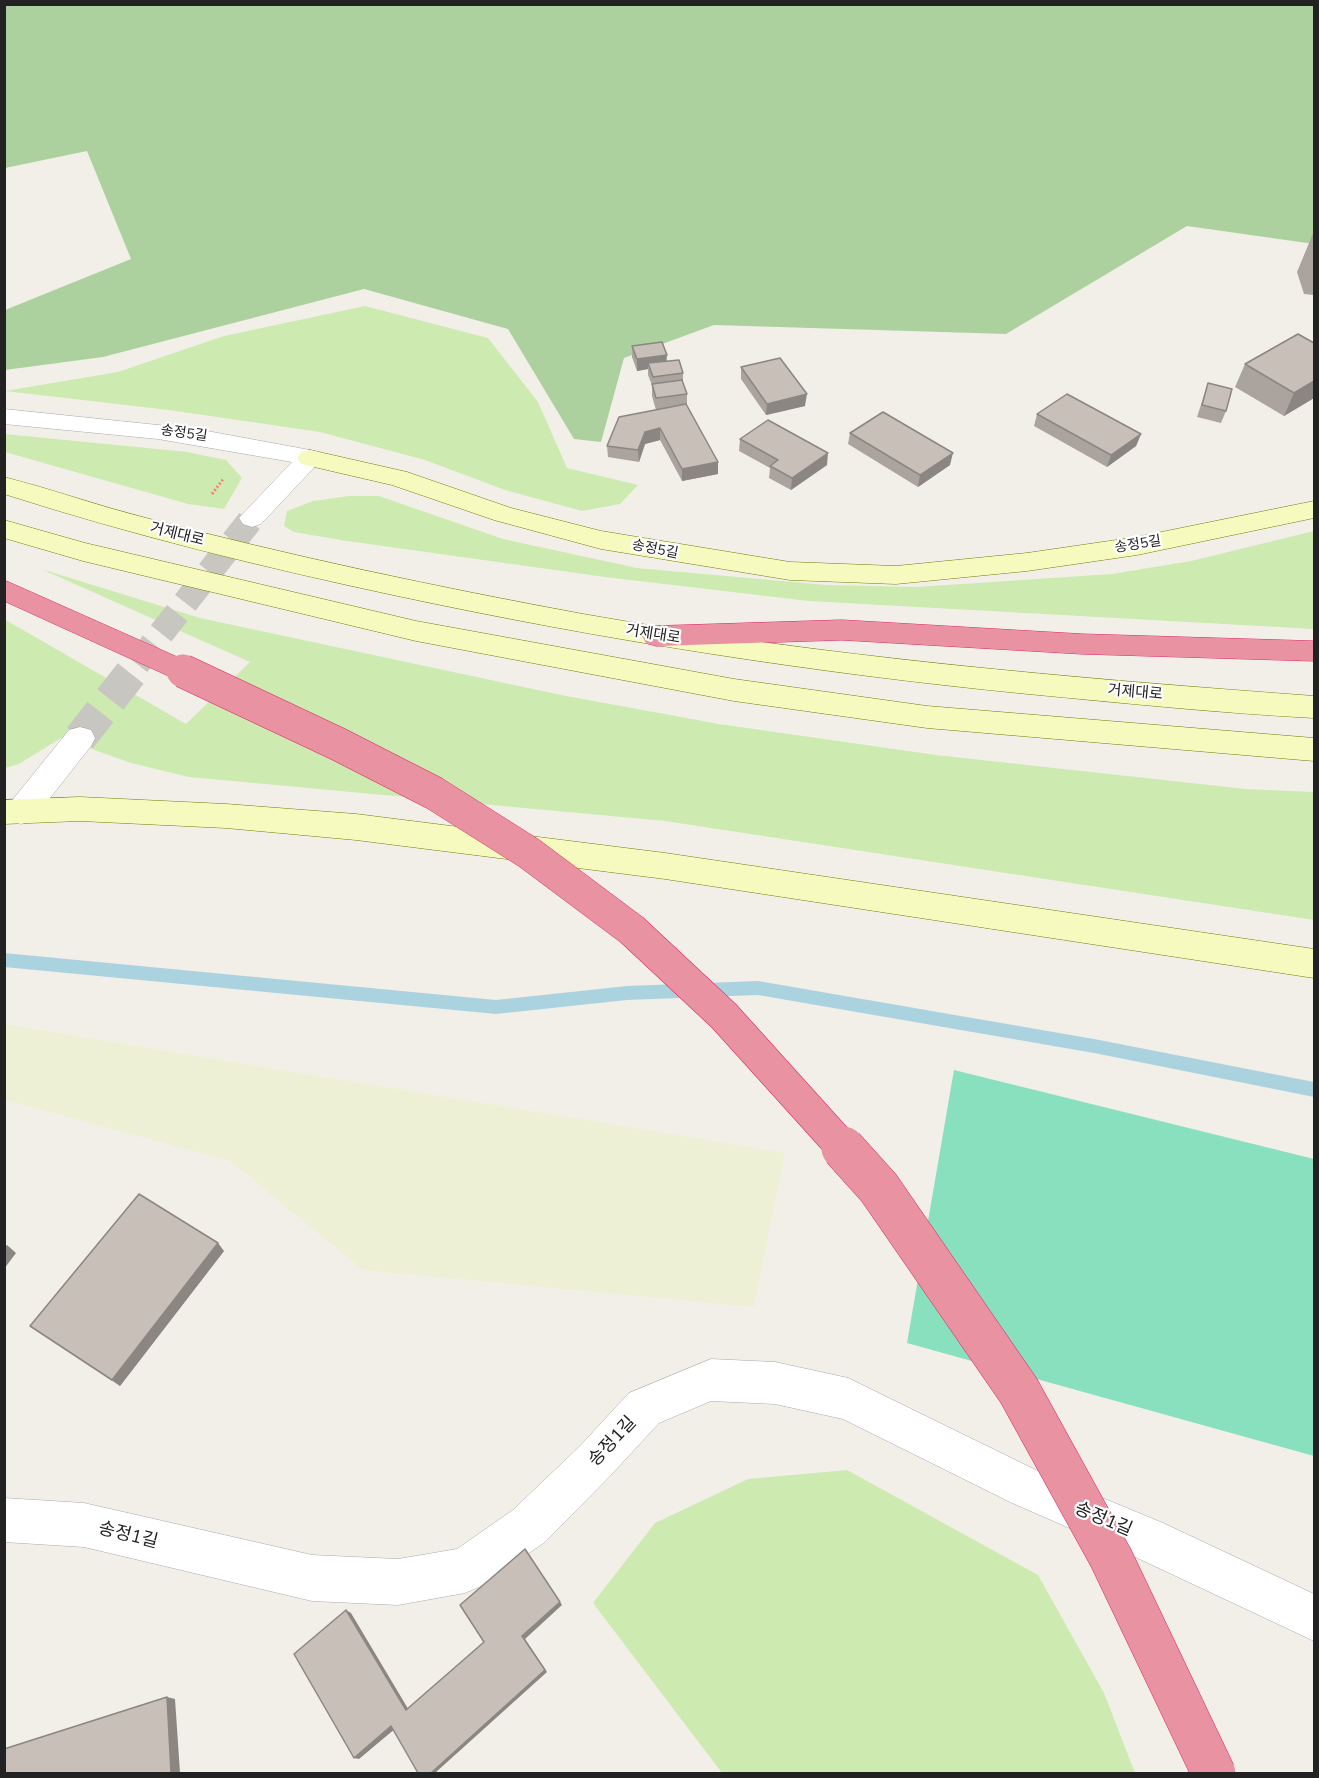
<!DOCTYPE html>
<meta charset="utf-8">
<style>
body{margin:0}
#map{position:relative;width:1319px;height:1778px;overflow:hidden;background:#f2efe9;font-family:"Nunito Sans",sans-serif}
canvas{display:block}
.frame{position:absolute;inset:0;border:6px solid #222;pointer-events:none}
</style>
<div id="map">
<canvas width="1319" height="1778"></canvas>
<div class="frame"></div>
</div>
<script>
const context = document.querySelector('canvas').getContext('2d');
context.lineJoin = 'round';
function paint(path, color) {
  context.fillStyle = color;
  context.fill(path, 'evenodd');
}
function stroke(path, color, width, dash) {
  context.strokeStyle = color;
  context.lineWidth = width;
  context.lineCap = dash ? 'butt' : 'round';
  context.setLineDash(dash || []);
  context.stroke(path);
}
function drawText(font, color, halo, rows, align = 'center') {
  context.font = font + ' "Nunito Sans","Noto Sans KR",sans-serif';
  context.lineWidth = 4.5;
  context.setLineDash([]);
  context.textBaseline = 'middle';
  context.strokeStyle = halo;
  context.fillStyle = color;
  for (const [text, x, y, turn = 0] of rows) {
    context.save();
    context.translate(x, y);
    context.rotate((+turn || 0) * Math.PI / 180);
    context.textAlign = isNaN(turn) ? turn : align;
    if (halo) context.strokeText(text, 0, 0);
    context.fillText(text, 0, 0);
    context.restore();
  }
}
paint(new Path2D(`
 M5,1024L785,1153L754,1307L363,1270L230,1161L5,1100Z`), '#eef0d5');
paint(new Path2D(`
 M365,306L488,338L538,402L567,468L638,485L620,504L582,511L505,490L425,460L320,432L169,410L5,391L118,372L224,336Z
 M5,434L187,452L226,460L242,478L224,509L188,504L5,452Z
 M349,496H379L503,539L637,568L826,585L916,587L1112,574L1191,561L1314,531V629L809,601L605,577L347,541L294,532L284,526L287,511L313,501Z
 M41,569L200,618L561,695L719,724L936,755L1246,789L1314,792V920L665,821L189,777L131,763L61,738L19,764L5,768L4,619L186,724L250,662Z
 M847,1470L1038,1575L1104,1693L1135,1773H722L593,1603L655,1523L748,1479Z`), '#cdebb0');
paint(new Path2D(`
 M5,5H1314V244L1187,226L1006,334L714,325L624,358L601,442L574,439L508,329L364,289L103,357L5,370V310L131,259L87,151L5,168Z`), '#add19e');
paint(new Path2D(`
 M954,1070L1314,1159V1456L907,1343Z`), '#88e0be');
paint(new Path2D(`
 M4,953L496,1000L627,986L758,981L1094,1039L1314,1082V1097L1094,1053L758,995L627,1000L496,1014L4,967Z`), '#aad3df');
stroke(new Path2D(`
 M137,664L252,518`), '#c8c6c1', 26, [26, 13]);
stroke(new Path2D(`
 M80,738L139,663`), '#c8c6c1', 33, [33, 16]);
const street = new Path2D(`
 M4,409L196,429L310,450L319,452L323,458L261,524L252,527L243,524L239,518L292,462L158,439L4,424Z
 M80,727L91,730L95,738L91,746L32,821L21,824L10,821L5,812L10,803L69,730Z
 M711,1359L775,1362L848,1378L1040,1472L1163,1523L1314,1594V1641L1131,1555L1010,1502L843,1419L775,1404L711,1401L659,1423L610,1476L545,1542L481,1586L465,1593L398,1605L312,1601L84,1547L4,1542V1498L84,1503L312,1555L398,1559L457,1549L513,1510L580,1446L629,1393Z`);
const secondary = new Path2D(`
 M310,450L407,472L511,508L601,531L790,562L896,566L1027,553L1137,537L1314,501V518L1137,555L1027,571L896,584L790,580L601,549L494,520L392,485L301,464L297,458L301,452Z
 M4,477C52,489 98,506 146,518C290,556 437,587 583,614C825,657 1070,678 1314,696V718C1219,713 1123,703 1028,694C814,673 603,640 393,595C262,567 132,535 4,494Z
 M4,520L85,543L416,621L734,679L927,706L1314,738V761L927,728L734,701L416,641L83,561L4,538Z
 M80,797L226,804L356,814L665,853L1314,949V978L665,879L356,840L226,828L80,821L4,824V800Z`);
const highway = new Path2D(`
 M4,580L193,664L198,671L193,678L183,682L173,678L4,601Z
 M842,620L1082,634L1314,641V661L1082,654L842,640L656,646L646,643L642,636L646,629L656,626Z`);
stroke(street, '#a9a9a9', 1);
stroke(secondary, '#707d05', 1);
stroke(highway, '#dc2a67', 1);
stroke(new Path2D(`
 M212,494L224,478`), '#fa8072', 3, [2, 2]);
paint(street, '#fff');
paint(secondary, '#f7fabf');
paint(highway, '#e892a2');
const highwayBridgeFar1 = new Path2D(`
 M183,671L338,744L434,793L529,853L632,930L724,1016L845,1150`);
const highwayBridge = new Path2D(`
 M843,1148L879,1188L1019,1391L1111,1558L1214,1774`);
stroke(highwayBridgeFar1, '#dc2a67', 34, []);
stroke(highwayBridge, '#dc2a67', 44, []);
stroke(highwayBridgeFar1, '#e892a2', 33);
stroke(highwayBridge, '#e892a2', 43);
paint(new Path2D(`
 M1314,231V295L1304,294L1297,272Z
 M632,346L666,361L683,373V383L687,394V405L718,462V474L682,481L660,440L645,444L639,462L608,457L607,446L656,410L652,396V385L648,375V369L637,371L632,357Z
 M1245,364L1314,398L1284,416L1235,387Z
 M741,367L805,406L766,415L741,379Z
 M1208,383L1226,411L1221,423L1197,417Z
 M1037,414L1141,434L1136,446L1107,467L1034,426Z
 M850,433L950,465L918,487L848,444Z
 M740,439L827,465L791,490L769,478L770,468L739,451Z
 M224,1251L120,1386L30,1326Z`), '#aba49e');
paint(new Path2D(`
 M667,355L666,367L648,363V369L637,371V359Z
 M1314,381V398L1284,416L1294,393Z
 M807,394L805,406L766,415L767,404Z
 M660,428V440L645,444L639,462L638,450L645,432Z
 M1141,434L1136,446L1107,467L1111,455Z
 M828,453L827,465L791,490L792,478Z
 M953,453L950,465L918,487L920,475Z
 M718,462V474L682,481V469Z
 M218,1243L224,1251L120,1386L112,1380Z
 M7,1245L16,1253L4,1269V1248Z
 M560,1602L562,1605L525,1639L547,1672L435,1773H431L522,1636Z
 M346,1610L351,1613L410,1712L406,1710Z
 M167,1697L175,1699L180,1773H171Z
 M391,1726L396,1728L359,1759L354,1758Z`), '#8b8681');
const building = new Path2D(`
 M1298,334L1314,343V381L1294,393L1245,364Z
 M662,342L667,355L637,359L632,346Z
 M780,358L807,394L767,404L741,367Z
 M679,360L683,373L653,377L648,363Z
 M682,380L687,394L656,398L652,384Z
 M1208,383L1232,389L1226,411L1202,405Z
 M1067,394L1141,434L1111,455L1037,414Z
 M686,404L718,462L682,469L660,428L645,432L638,450L607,446L619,417Z
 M883,412L953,453L920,475L850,433Z
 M768,420L828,453L792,478L770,466L778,460L740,439Z
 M139,1194L218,1243L112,1380L30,1326Z
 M525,1549L560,1602L522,1636L545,1670L431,1773H418L391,1726L354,1758L294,1654L346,1610L406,1710L484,1642L460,1605Z
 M167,1697L171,1773H4V1749Z`);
paint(building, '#c7bfb8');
stroke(building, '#8b8681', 1.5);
drawText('14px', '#222', '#fff', [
 ["송정5길",184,434,8],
 ["송정5길",1138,545,-9],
 ["송정5길",655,550,11]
]);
drawText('15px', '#222', '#fff', [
 ["거제대로",177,535,14],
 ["거제대로",653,635,9],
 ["거제대로",1135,693,5]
]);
drawText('18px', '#222', '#fff', [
 ["송정1길",613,1442,-47],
 ["송정1길",1103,1520,23],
 ["송정1길",128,1536,14]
]);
</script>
